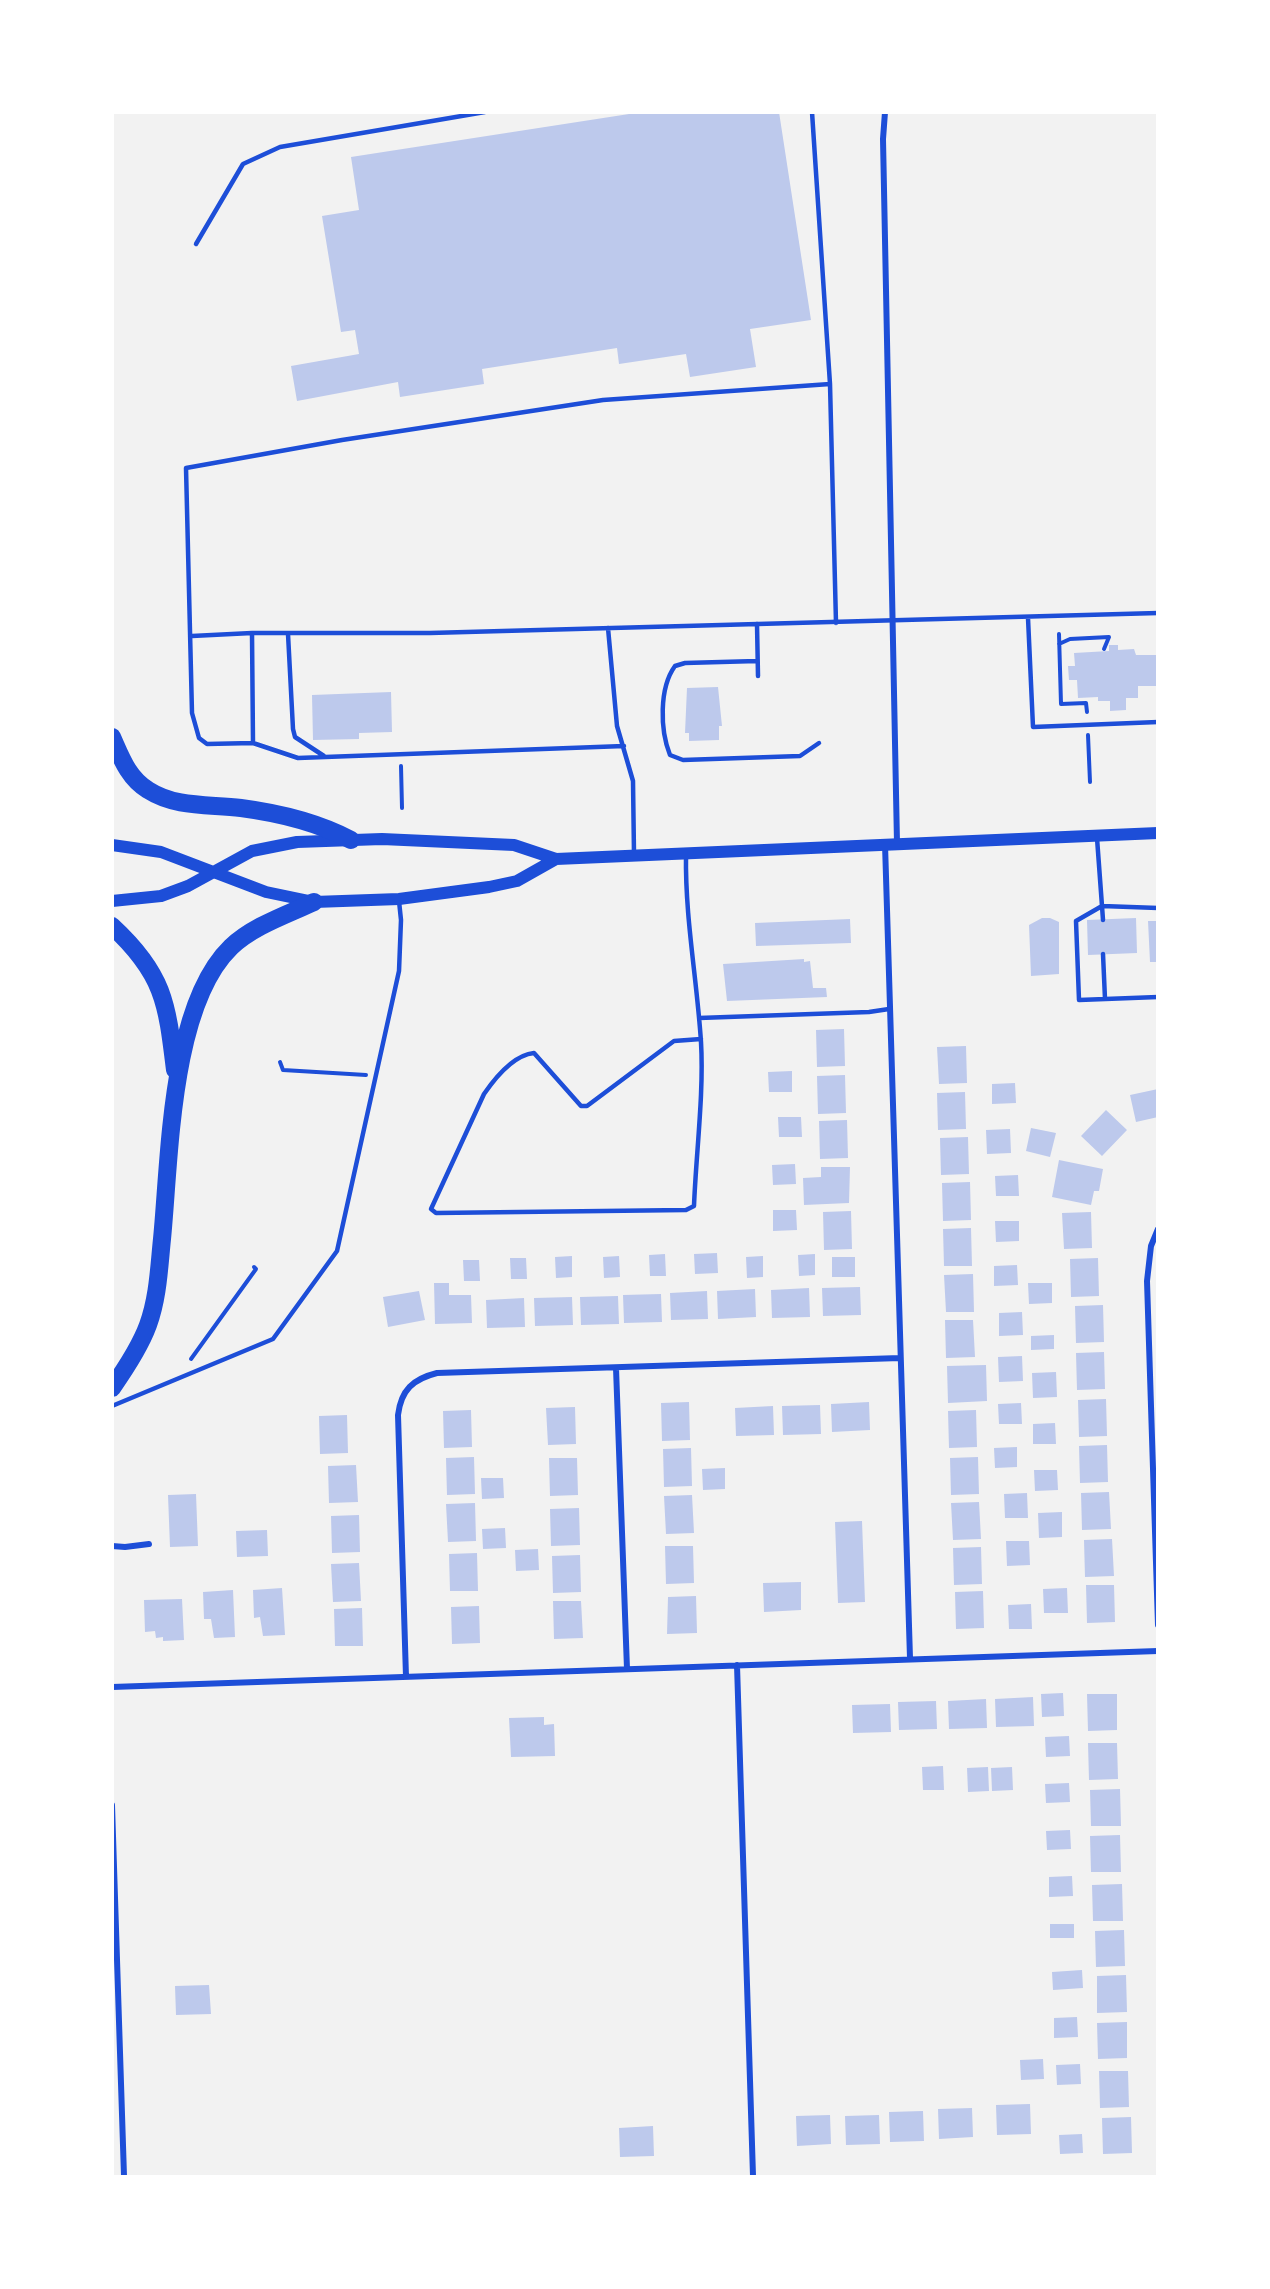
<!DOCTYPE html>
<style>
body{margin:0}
#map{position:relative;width:1270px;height:2289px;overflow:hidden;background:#f2f2f2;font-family:Rubik,sans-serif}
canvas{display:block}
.frame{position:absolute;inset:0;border:114px solid #fff;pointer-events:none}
</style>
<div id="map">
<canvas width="1270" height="2289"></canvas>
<div class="frame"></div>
</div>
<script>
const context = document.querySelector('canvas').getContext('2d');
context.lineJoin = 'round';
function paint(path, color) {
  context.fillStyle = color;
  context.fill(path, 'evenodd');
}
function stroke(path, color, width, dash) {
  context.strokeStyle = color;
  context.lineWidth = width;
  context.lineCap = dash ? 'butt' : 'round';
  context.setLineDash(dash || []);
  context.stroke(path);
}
paint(new Path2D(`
 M642,112H779L811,320L750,329L756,367L690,377L686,354L619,364L617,348L482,369L484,384L400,397L398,382L297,401L291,366L359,354L355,330L341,332L322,216L359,210L351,157Z
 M1109,645H1118V650L1134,649L1136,655H1158V686H1138V698H1126V710L1110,711V701H1098V697L1078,698L1077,680H1069L1068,666H1075L1074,653L1109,651Z
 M718,687L722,726H719V740L689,741V733H685L687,688Z
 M391,692L392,732L359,733V739L313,740L312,695Z
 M1042,918H1050L1059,922V974L1031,976L1029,925Z
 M1136,918L1137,953L1088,955L1087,920Z
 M850,919L851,943L756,946L755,923Z
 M1148,921H1158V962H1150Z
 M804,959V962L810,961L813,988H826L827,997L727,1001L723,964Z
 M844,1029L845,1066L817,1067L816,1030Z
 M966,1046L967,1083L939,1084L937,1047Z
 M792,1071V1092H769L768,1072Z
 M845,1075L846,1113L818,1114L817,1076Z
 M1015,1083L1016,1103L992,1104V1084Z
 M1158,1089V1117L1136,1122L1130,1095Z
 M965,1092L966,1129L938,1130L937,1093Z
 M1106,1110L1127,1130L1102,1156L1081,1136Z
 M778,1117H801L802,1137H779Z
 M847,1120L848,1158L820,1159L819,1121Z
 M1031,1128L1056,1133L1050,1157L1026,1151Z
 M1010,1129L1011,1153L987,1154L986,1130Z
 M968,1137L969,1174L941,1175L940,1138Z
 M1059,1160L1103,1169L1099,1191H1094L1091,1205L1052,1197Z
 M795,1164L796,1184L773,1185L772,1165Z
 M821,1167H850L849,1203L804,1205L803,1178L821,1177Z
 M1018,1175L1019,1196H996L995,1176Z
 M970,1182L971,1220L943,1221L942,1183Z
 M773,1210H796L797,1230L773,1231Z
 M851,1211L852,1249L824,1250L823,1212Z
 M1091,1212L1092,1248L1064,1249L1062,1213Z
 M995,1221H1019V1241L996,1242Z
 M971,1228L972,1266H944L943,1229Z
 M717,1253L718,1273L695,1274L694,1254Z
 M665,1254L666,1276H650L649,1255Z
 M815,1254V1275L799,1276L798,1255Z
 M572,1256V1277L556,1278L555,1257Z
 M619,1256L620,1277L604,1278L603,1257Z
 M763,1256V1277L747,1278L746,1257Z
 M832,1257H855V1277H832Z
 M510,1258H526L527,1279H511Z
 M1098,1258L1099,1296L1071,1297L1070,1259Z
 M463,1260H479L480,1281H464Z
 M1017,1265L1018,1285L994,1286V1266Z
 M973,1274L974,1312H946L944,1275Z
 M434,1283H449V1295H471L472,1323L435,1324Z
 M1028,1283H1052V1303L1029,1304Z
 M860,1287L861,1315L823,1316L822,1288Z
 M809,1288L810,1317L772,1318L771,1290Z
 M755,1289L756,1317L718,1319L717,1291Z
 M419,1291L425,1320L388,1327L383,1297Z
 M707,1291L708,1319L671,1320L670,1293Z
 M661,1294L662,1322L624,1323L623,1295Z
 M618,1296L619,1324L581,1325L580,1297Z
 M572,1297L573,1325L535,1326L534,1298Z
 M524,1298L525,1327L487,1328L486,1300Z
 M1103,1305L1104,1342L1076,1343L1075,1306Z
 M1022,1312L1023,1335L999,1336V1313Z
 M945,1320H973L975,1357L946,1358Z
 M1054,1335V1349L1031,1350V1336Z
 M1104,1352L1105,1389L1077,1390L1076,1353Z
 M1022,1356L1023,1381L999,1382L998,1357Z
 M986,1365L987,1401L948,1403L947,1366Z
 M1056,1372L1057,1397L1033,1398L1032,1373Z
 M1106,1399L1107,1436L1079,1437L1078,1400Z
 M689,1402L690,1440L662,1441L661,1403Z
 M869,1402L870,1430L832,1432L831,1404Z
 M1021,1403L1022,1424H999L998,1404Z
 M820,1405L821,1434L783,1435L782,1406Z
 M773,1406L774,1435L736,1436L735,1408Z
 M575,1407L576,1444L548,1445L546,1408Z
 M471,1410L472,1447L444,1448L443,1411Z
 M976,1410L977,1447L949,1448L948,1411Z
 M347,1415L348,1453L320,1454L319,1416Z
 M1055,1423L1056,1444H1033V1424Z
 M1107,1445L1108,1482L1080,1483L1079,1446Z
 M1017,1447V1467L995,1468L994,1448Z
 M691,1448L692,1486L664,1487L663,1449Z
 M474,1457L475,1494L447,1495L446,1458Z
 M978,1457L979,1494L951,1495L950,1458Z
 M549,1458H577L578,1495L550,1496Z
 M356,1465L358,1502L329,1503L328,1466Z
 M725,1468V1489L703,1490L702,1469Z
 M1034,1470H1057L1058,1490L1035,1491Z
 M481,1478H503L504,1498L482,1499Z
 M1109,1492L1111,1529L1082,1530L1081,1493Z
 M1027,1493L1028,1518H1005L1004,1494Z
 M196,1494L198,1546L170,1547L168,1495Z
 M692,1495L694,1533L666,1534L664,1496Z
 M979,1502L981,1539L953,1540L951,1503Z
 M475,1503L476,1541L448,1542L446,1504Z
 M579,1508L580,1545L551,1546L550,1509Z
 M1062,1512V1537L1039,1538L1038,1513Z
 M359,1515L360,1552L332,1553L331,1516Z
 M862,1521L865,1602L838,1603L835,1522Z
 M505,1528L506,1548L483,1549L482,1529Z
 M267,1530L268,1556L237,1557L236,1531Z
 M1112,1539L1114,1576L1085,1577L1084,1540Z
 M1006,1541H1029L1030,1565L1007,1566Z
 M665,1546H693L694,1583L666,1584Z
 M981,1547L982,1584L954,1585L953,1548Z
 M538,1549L539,1570L516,1571L515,1550Z
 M477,1553L478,1591H450L449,1554Z
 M580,1555L581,1592L553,1593L552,1556Z
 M359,1563L361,1601L333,1602L331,1564Z
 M801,1582V1610L764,1612L763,1583Z
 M1086,1585H1114L1115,1622L1087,1623Z
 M282,1588L285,1635L263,1636L260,1617L254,1618L253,1590Z
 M1067,1588L1068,1613H1044L1043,1589Z
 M233,1590L235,1637L214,1638L211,1619H204L203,1592Z
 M983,1591L984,1628L956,1629L955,1592Z
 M696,1596L697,1633L667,1634L668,1597Z
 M182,1599L184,1640L163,1641V1637L156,1638L155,1631L145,1632L144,1600Z
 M553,1601H581L583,1638L554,1639Z
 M1031,1604L1032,1629H1009L1008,1605Z
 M479,1606L480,1643L452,1644L451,1607Z
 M362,1608L363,1646H335L334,1609Z
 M1063,1693L1064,1716L1042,1717L1041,1694Z
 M1087,1694H1117V1730L1088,1731Z
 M1033,1697L1034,1726L996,1727L995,1699Z
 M986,1699L987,1728L949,1729L948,1701Z
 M936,1701L937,1729L899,1730L898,1702Z
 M890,1704L891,1732L853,1733L852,1705Z
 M544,1717V1725L554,1724L555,1756L511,1757L509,1718Z
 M1069,1736L1070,1756L1046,1757L1045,1737Z
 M1088,1743H1117L1118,1779L1089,1780Z
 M943,1766L944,1790H923L922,1767Z
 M988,1767L989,1791L968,1792L967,1768Z
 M1012,1767L1013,1790L992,1791L991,1768Z
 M1069,1783L1070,1802L1046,1803L1045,1784Z
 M1120,1789L1121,1826H1091L1090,1790Z
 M1070,1830L1071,1849L1047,1850L1046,1831Z
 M1120,1835L1121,1872H1091L1090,1836Z
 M1072,1876L1073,1896L1049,1897V1877Z
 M1122,1884L1123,1921H1093L1092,1885Z
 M1050,1924H1074V1938H1050Z
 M1124,1930L1125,1966L1096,1967L1095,1931Z
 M1082,1970L1083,1988L1053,1990L1052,1972Z
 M1126,1975L1127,2012L1097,2013V1976Z
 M209,1985L211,2014L176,2015L175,1986Z
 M1077,2017L1078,2037L1054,2038V2018Z
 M1127,2022V2058L1098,2059L1097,2023Z
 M1043,2059L1044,2079L1021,2080L1020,2060Z
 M1080,2064L1081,2084L1057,2085L1056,2065Z
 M1099,2071H1128L1129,2107L1100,2108Z
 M1030,2104L1031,2134L997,2135L996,2105Z
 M972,2108L973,2137L939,2139L938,2109Z
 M923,2111L924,2141L890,2142L889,2112Z
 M830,2115L831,2144L797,2146L796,2116Z
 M879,2115L880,2144L846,2145L845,2116Z
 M1131,2117L1132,2153L1103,2154L1102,2118Z
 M653,2126L654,2156L620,2157L619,2128Z
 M1082,2134L1083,2153L1060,2154L1059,2135Z`), '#bdc9ec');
stroke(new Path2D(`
 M1059,634L1061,704L1086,703L1087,712
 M1059,644L1070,639L1109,637L1104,649
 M1088,735L1090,782
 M401,766L402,808
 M280,1062L283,1070L366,1075
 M191,1359L256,1269L254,1267`), '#1d4ed8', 4);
stroke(new Path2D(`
 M812,112L830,384L836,623
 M196,244L243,164L280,147L485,112
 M1028,618L1033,727L1158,722
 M757,624L758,676
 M608,628L617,726L633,781L634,854
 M252,633L253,743
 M288,634L293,729L295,737L324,756
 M192,636L252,633H430L1158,613
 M757,661L685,663L675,666C659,688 660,730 670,755L683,760L800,756L819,743
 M624,746L298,758L253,743L207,744L199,738L192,713L186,468L342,440L603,400L830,384
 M1097,838L1102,906L1158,908
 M686,855C685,918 697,979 701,1042C704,1093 696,1154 694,1206L686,1210L436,1213L431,1209L484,1094C495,1078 514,1055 534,1053L581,1106H587L674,1041L701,1039
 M1103,920L1102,906L1076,921L1079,1000L1158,997
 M1103,954L1105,999
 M699,1018L869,1012L889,1009
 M112,1406L273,1339L337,1251L399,971L401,920L399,901`), '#1d4ed8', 4.5);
stroke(new Path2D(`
 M885,112L883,139L897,843
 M885,844L910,1658
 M1158,1229L1151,1246L1147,1281L1158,1625
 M616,1368L627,1669
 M112,1546L125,1547L149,1544
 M737,1665L753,2176
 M406,1677L398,1415C401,1390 413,1379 437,1373L900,1358
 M112,1687L1158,1651
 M112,1805L124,2176`), '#1d4ed8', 6);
stroke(new Path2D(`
 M112,845L161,852L266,892L314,902L399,899L489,887L517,881L556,859
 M112,901L161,896L188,886L252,851L297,842L382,839L514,845L556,859L1158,833`), '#1d4ed8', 12);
stroke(new Path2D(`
 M112,737C121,757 128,778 148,790C176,808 209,804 241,808C279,813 317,822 351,840
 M112,926C164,974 167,1003 175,1070
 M112,1388C126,1368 140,1347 148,1325C158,1298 159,1268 162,1239C170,1158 170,1006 231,947C253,926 286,915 314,902`), '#1d4ed8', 18);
</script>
